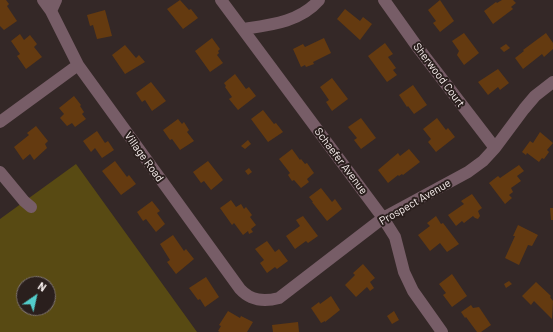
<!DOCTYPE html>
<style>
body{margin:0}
#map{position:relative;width:553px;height:332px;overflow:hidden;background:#342827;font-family:Barlow,sans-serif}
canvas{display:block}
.north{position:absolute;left:16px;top:276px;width:40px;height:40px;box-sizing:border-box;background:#2a1f1d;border:1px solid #7e7372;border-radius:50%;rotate:34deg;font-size:11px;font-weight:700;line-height:16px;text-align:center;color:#fbf2f1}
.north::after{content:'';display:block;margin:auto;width:14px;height:18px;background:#53cdcb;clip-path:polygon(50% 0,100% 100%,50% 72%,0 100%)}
</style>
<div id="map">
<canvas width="553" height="332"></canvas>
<div class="north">N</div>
</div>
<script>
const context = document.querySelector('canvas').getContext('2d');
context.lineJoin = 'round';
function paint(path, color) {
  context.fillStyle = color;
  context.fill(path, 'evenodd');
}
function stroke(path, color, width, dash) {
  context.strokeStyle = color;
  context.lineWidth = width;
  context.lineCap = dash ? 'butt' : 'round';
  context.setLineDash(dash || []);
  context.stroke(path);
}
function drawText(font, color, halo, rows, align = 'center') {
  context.font = font + ' Barlow,sans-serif';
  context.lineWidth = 4;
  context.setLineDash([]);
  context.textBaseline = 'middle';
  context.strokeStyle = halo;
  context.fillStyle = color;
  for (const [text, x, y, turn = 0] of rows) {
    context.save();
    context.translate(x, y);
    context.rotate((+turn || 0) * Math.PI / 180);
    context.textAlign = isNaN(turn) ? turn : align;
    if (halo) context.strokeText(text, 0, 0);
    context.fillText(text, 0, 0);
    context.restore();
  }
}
paint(new Path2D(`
 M76,164L197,332H0V219ZM24,284H48V308H24Z`), '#584a13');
paint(new Path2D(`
 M0,0H6L9,4L7,6L17,21L4,30L0,26Z
 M180,0L189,10L191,9L198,18L183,29L167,9Z
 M440,0L454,21L440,32L433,23L436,21L428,10Z
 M502,0H513L516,3L511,7L513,9L493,24L484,11L496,2L497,3Z
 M345,9L360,21L363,17L372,24L360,40L337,19Z
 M105,10L112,36L97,39L93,25L90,26L87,15Z
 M464,33L479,53L464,65L457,55L459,51L452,41Z
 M546,33L553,43V49L544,57L542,54L523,69L515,58L524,51L523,50Z
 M20,34L24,40L30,35L37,44L34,47L42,57L26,69L17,56L20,54L11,41Z
 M212,38L220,49L218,51L219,53L217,55L223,63L210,72L195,51Z
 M324,38L331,53L313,62L314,64L306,67L305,65L301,67L293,49L303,44L305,47Z
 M385,43L393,54L388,57L396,68L393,70L397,75L387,82L368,56Z
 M506,44L510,48L504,52L500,48Z
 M125,45L136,58L139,55L145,62L125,74L112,55Z
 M498,69L509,83L500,90L498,87L488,95L478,82Z
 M235,74L246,89L249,87L256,96L238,110L229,99L232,97L225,87L226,86L224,83Z
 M332,78L348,99L332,111L326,102L329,100L320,87Z
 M151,82L166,101L152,111L145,100L142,102L136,93Z
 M413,85L427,105L414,114L408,106L407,107L399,95Z
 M74,96L81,105L80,106L84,112L82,114L86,119L75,127L72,123L67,126L60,118L64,114L59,108Z
 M263,110L274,124L276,123L283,132L268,142L251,119Z
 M361,118L376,138L361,149L354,140L357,138L348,127Z
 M437,118L446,130L448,128L455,137L436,152L428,142L431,139L423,129Z
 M178,119L182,124L184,122L189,130L187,132L194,141L180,150L172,139L170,140L163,130Z
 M36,126L48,141L45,144L47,148L34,160L30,154L23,160L14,147L29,135L27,133Z
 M97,131L105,143L108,141L114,150L102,158L95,148L91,152L83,141Z
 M540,132L553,143L547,150L549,152L544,159L542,158L539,162L527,153L526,155L522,152L530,141L533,143Z
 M248,140L251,144L245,149L241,146Z
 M292,149L300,160L301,159L305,164L307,163L314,173L307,179L309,182L301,188L294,180L292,181L288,175L290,173L279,159Z
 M409,149L420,162L403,175L402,174L399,176L398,175L388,183L378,170L398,153L400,156Z
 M115,161L127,177L129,175L136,184L121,195L102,171Z
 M208,161L223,180L211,190L204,181L201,183L193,172Z
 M519,165L524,171L517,176L521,181L511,188L513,192L509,195L512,198L505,204L489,183L498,176L500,178Z
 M249,168L252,172L248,175L245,171Z
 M321,188L332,202L335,199L342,209L327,221L312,202H313L309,197Z
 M472,194L482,208L478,211L480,216L478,219L475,218L473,216L464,223L462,221L456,226L448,215L464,204L461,201Z
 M231,200L236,207L241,204L244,209L246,207L252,215L250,217L256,225L251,229L253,232L249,234L248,231L243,235L234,223L232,225L220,208Z
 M152,201L160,211L157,213L165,224L156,232L146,219L143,221L137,212Z
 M550,208H553V220H551Z
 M303,216L318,236L308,243L306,241L295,249L286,236L300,226L296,220Z
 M436,216L441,224L443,223L459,244L447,252L440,243L430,251L418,235L430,226L427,223Z
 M518,225L538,235L532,246L528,245L519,265L505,258L515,236H513Z
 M173,235L184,251L186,249L194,259L176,274L167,262L170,260L160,244Z
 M267,241L275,252L279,249L288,261L277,269L275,267L267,273L260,263L264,260L255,249Z
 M363,264L375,278L370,282L374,288L370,291L367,287L356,297L345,285L355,275L353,273Z
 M452,274L467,296L452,307L443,295L446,293L439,284Z
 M206,277L219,297L205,307L200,299L198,300L189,288Z
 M509,281L512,284L506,288L504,284Z
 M536,282L551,296L550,297L553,301L552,319L534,301L531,305L522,296Z
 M331,296L340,310L325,322V321L321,323L311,308L319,302L320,304Z
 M471,305L473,308L479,307L491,325L481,332H477L466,317L465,318L461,312Z
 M228,311L240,318L241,316L253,322L247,332H220L218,331L221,326L219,325Z
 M394,311L399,320L392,324L387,316Z
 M298,322L299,332H273L272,325Z`), '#643a10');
stroke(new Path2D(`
 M43,0L51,11L78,65L240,289C251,301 264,302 279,298L383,218L468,172L483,161L495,148L524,109L535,96L553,82
 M221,0L383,218L395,237L404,272L413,291L442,332
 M384,0L416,45L495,148
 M51,11L56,0
 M243,29C270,25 300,22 319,0
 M0,122L78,65
 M0,172L24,201L31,207`), '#775d67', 12);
drawText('11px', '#fbf2f1', '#2a1f1d', [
 ["Sherwood Court",439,75,53],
 ["Village Road",144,157,54],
 ["Schaefer Avenue",341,161,53],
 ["Prospect Avenue",415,202,-30]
]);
</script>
